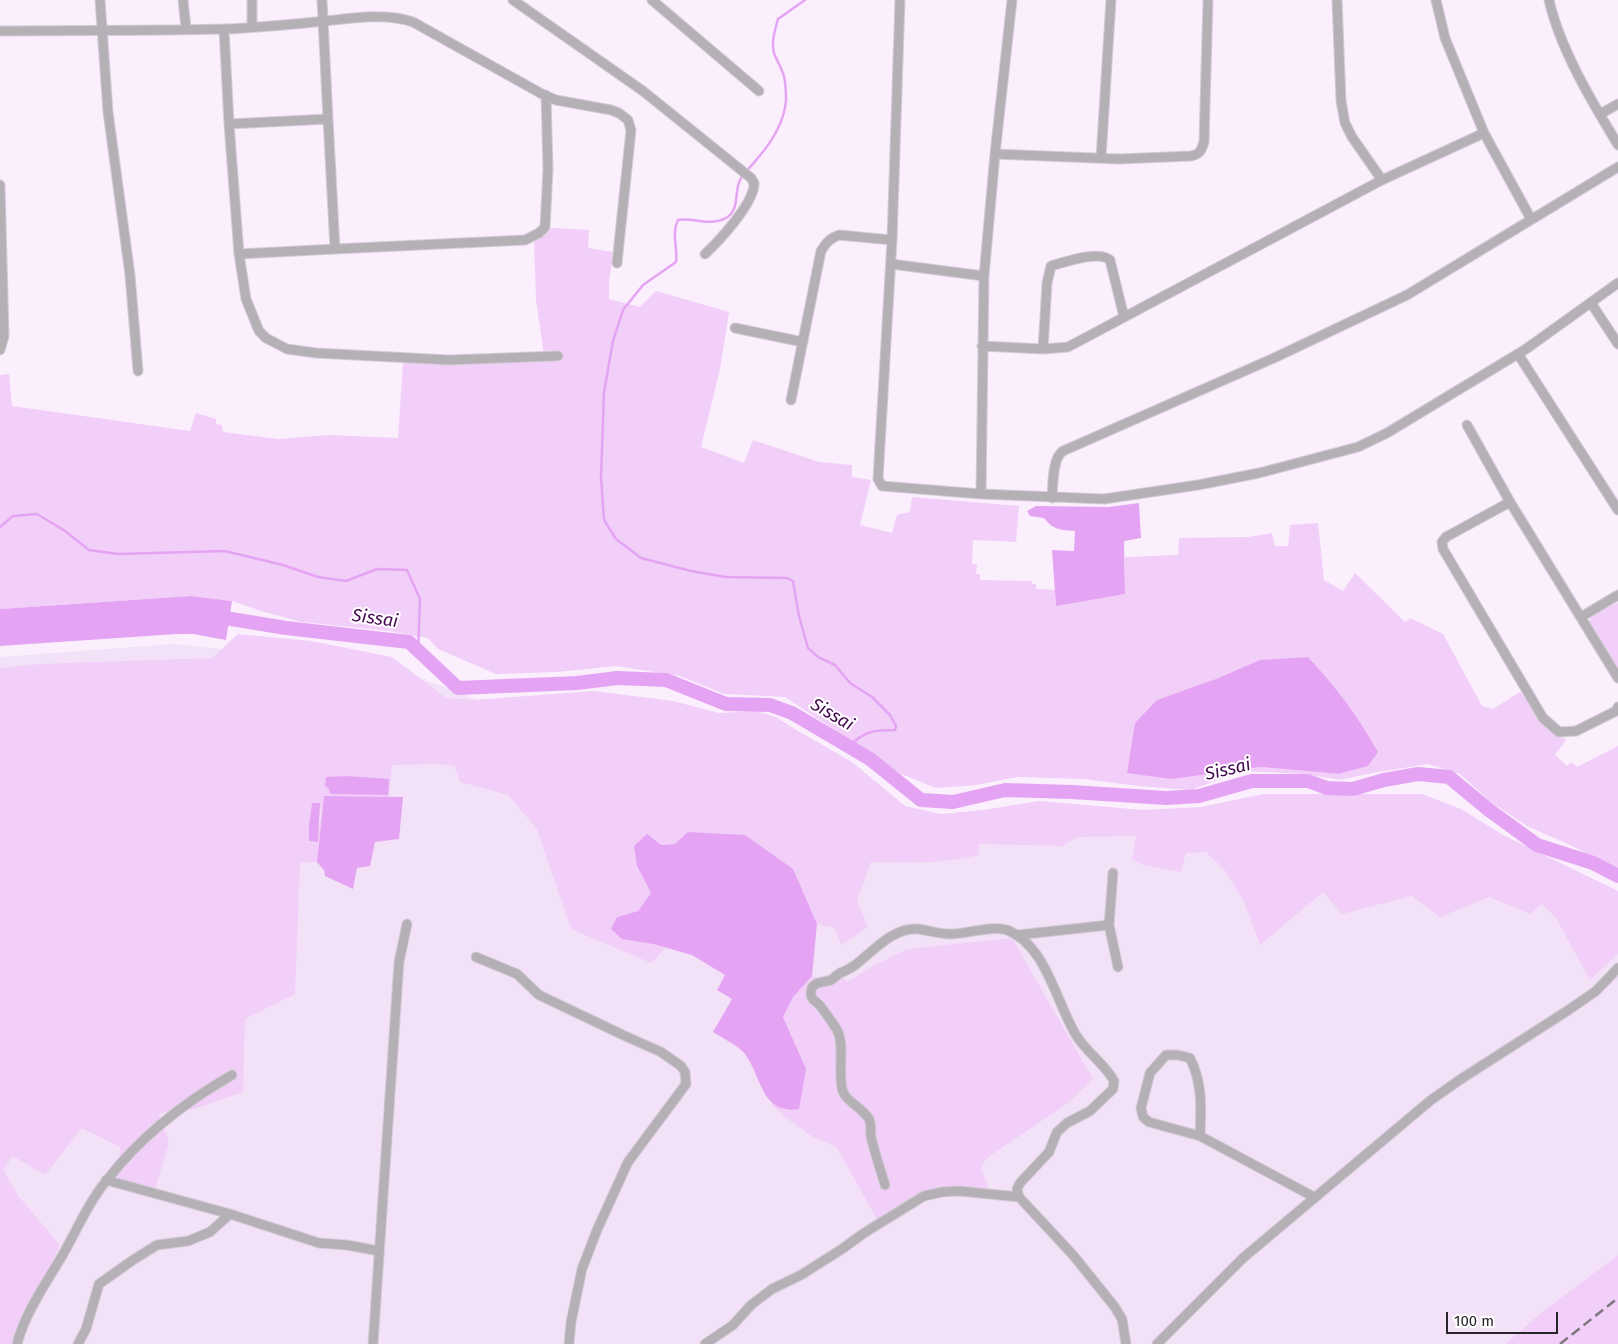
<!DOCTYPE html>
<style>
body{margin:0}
#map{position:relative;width:1618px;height:1344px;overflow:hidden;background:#fbeffe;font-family:"Fira Sans",sans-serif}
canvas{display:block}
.scale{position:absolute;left:1446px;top:1312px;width:112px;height:22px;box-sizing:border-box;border:2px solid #282429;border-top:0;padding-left:6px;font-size:15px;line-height:18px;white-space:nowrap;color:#282429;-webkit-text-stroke:4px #fff;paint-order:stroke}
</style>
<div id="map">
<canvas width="1618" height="1344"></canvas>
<div class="scale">100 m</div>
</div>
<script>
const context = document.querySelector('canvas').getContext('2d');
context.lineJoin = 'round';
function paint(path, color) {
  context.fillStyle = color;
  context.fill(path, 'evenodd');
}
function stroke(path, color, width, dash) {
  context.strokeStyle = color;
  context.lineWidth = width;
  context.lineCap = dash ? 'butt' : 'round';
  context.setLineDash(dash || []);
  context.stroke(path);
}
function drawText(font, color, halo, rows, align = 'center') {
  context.font = font + ' "Fira Sans",sans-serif';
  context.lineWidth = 4;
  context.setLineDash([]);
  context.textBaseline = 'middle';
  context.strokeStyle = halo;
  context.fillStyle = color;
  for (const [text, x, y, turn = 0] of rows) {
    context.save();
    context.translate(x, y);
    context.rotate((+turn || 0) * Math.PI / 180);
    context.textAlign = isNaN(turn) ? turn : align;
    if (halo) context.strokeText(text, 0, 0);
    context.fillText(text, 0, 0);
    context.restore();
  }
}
paint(new Path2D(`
 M172,644L387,665L497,707L904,817L1426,805L1618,937V1255L1543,1311L1505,1344H0V657Z`), '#f3e2f7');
paint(new Path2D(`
 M552,228L589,230L588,248L613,252L609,282V299L640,307L656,291L729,312L720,369L701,447L744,463L753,440L819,462L852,465V477L871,480L860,525L892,533L897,515L910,512L912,497L1019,506L1016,542L973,540L972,564H977L976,574H980V580L1032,581V584H1036V589L1055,590L1056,605L1125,594V557L1178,555L1179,538L1248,537L1272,533L1275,546H1288L1290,525L1318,523L1324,580L1343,591L1355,573L1405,622L1410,618L1443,634L1482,706L1493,709L1520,692L1547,727L1566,740L1555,755L1567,766L1571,762L1577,767L1618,746V869L1570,845L1527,826L1491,802L1460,774L1428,764L1367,774L1341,780L1304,774L1244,771L1190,790L1138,786L1083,779L1017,777L976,785L936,788L899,773L785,697L724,694L680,676L616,666L557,672L496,674L438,649L428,638L389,631L301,622L261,611L232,601L191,596L0,609V375L9,374L12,406L190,431L196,413L216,419V424L222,425L223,432L279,439L328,435L398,438L403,363L545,362L536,300L534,240ZM1308,657C1337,688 1357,715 1377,752L1368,766L1339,774L1261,767L1221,771L1216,679L1260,661Z
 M1618,603V671L1589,622C1594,609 1606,609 1618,603Z
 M238,634L311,641L392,657L446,698L473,700L594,691L673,701L719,713L756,711L776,717L793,728L852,762L905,806L940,814L983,810L1039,801L1143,810L1201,807L1263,794H1422L1461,809L1503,835L1618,891V954L1590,980L1556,918L1542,904L1530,914L1489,897L1440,917L1412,896L1342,914L1323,892L1260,945L1244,902L1224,869L1206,852L1186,853L1181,872L1143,865L1132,859L1136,836L1077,837L1063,846L979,844V855C944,864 907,863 871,862L857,900L868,927L841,945L834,927L817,924L792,869L675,844L661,845L637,866L651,893L638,911L617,917L653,944L665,948L651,963L571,929L537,829L508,795L460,782L455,766L438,764L392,765L389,797L324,796L317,862L300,863L295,994L245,1019L243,1092L194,1109L159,1113L169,1143L155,1189L118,1179L120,1147L82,1128L45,1175L13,1156L3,1170L19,1197L60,1245L12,1344H0V668L40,664L212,658ZM346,776L364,778L358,794L330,793L326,778ZM312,803H320L321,816L317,842L309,840V825Z
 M1012,938L1093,1079L1068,1103L987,1158L981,1167L989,1191L922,1192L878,1221L836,1146L813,1137L786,1118L771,1104L788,1111L806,1069L783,1017L793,997L812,976L832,981L843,976L847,982L875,965L907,949Z
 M1618,1255V1344H1505L1543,1311Z`), '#f1cff8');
paint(new Path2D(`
 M1139,503L1141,538L1124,541L1125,594L1056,606L1052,550L1074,551L1075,531C1061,530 1053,530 1044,518L1030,516L1027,511L1036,506L1109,507Z
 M191,596L232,601L226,640L193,634H177L0,646V609Z
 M1308,657C1337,688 1357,715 1378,752L1368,766L1339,774L1261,767L1171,779L1127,773L1135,723L1157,700L1216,679L1260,660Z
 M346,776L389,779L388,795L330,794L329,789L325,786L326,777Z
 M324,796L403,797L399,839L375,842L370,866L357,868L353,889L325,876L324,870L317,862Z
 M312,803H320L318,842L309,841V825Z
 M688,832L745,835L793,869L817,924L812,976L793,997L783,1017L806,1069L799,1109C761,1115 762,1077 745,1054C739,1046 722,1038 713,1032L732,999L717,990L725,975L692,955L653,944L622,939L611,929L617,917L638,911L651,893L637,866L634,846L647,834L661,845L675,844Z`), '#e5a4f3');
stroke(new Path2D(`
 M805,0L778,19C775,30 771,42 774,53C776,59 780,65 782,71C786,78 786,93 786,101C784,122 771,143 757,159C752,166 744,172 740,180C734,192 740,210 726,218C709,227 695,217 678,220C671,234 678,248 676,262L643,285L623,310L613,341L604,392L601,477L604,520L616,539L641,558L691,571L726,577L787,578L793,581L799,616L808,648L818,657L835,665L850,683L872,697L890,715L896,726L895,730C874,730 863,731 849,747
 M0,527L13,516L37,514L65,531L89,550L118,554L225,551L283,565L318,577L346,581L377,569L407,570L420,599L418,652`), '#e5a4f3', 2.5);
stroke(new Path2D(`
 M213,616L286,628L409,642L458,688L577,683L617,678L666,680L726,704L770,705L792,713L870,759L921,800L953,802L1005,790L1072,792L1166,798L1199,796L1252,781H1308L1327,788L1353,789L1384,780L1418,774L1449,777L1489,810L1537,845L1593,863L1618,876`), '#e5a4f3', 14);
const minor = new Path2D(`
 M100,0L108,112L130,275L138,371
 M183,0L186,28
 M252,0V27
 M513,0L643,91L751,178L754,183C755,202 720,240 705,254
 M652,0L759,91
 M900,0L892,240L878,479L882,486L981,494L1104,499L1198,485L1259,473L1358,447L1387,433L1526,349L1618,283
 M1337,0L1341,101L1345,123L1352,137L1382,180L1484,133
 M1436,0L1445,38L1484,133L1531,219
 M1549,0C1560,49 1592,102 1618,145
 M224,29L229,124L239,254L246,299L259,331L266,338L287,349L316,353L449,360L558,356
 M0,31C75,30 150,31 224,29C255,28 285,25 315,22C347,19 382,12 413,22L542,94L556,100L611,110L619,113L628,120L631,130L617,263
 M1600,114L1618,104
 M229,124L328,119L322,0
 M995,154L1119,159L1191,156C1200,154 1201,151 1204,142L1208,0
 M1101,158L1111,0
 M0,185L4,336L0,350
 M335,249L525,240L539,233L545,227L548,169L546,95
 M239,254L335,249L328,119
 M891,264L984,276
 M1591,303L1618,344
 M735,328L803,342
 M982,346L1043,349L1068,347L1382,180
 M1043,349L1047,283L1051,266C1064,262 1099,250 1110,260L1124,317
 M1518,354L1618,510
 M791,400L821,251C826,243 830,238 839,235L892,240
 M1467,425L1510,502L1618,678
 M981,494L984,276L995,154L1012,0
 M1052,498C1053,486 1052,458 1063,451L1274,358L1407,295L1618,167
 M1510,502L1446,537L1442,542L1443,549L1543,718L1559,732L1576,731L1616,711L1618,707
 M1581,617L1618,595
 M1109,925L1118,967
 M1017,935L1109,925L1113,873
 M476,957L517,974L539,995L623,1035L661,1052L681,1066L685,1072L686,1084L628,1162L597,1230L582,1269L571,1322L569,1344
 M1200,1136C1201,1109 1203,1084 1190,1058L1178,1055H1166L1150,1073L1141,1108L1143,1117L1149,1122L1200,1136L1314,1197
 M106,1180L230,1214L319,1243L347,1245L379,1251
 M885,1185C880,1169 875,1153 871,1137C870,1131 872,1125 869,1119C863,1108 848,1103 843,1092C837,1073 845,1048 838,1032C834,1024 827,1015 821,1007C818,1002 810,1000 811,993C811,981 823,983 831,980C834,978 837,975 840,973C848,970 853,967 859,962C875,949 895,927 917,929C928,930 939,934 951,934C967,934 992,925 1007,930C1046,945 1056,1002 1076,1035C1086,1052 1105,1064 1114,1081L1113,1089L1090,1111L1067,1123L1057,1132L1049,1152L1020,1183L1017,1189L1019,1197L1073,1255L1114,1306L1122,1319L1126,1344
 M17,1344C25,1313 46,1283 62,1256C77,1230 88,1203 107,1180C141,1136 185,1102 232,1075
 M78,1344L86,1329L99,1284L133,1260L157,1245L188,1241L210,1232L230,1214
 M373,1344L399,962L407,924
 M705,1344L733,1325L751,1305L772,1289L801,1275L842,1249L864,1233L924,1196L942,1192L959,1191L1019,1197
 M1157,1344L1243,1258L1431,1100L1461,1079L1567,1011L1596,991L1618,968`);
stroke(minor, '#d5cad8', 11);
stroke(minor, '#b5b0b6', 9);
stroke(new Path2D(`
 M1560,1344L1618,1298`), '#7d767f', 2.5, [10, 5]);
drawText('italic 18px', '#43054f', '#fff', [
 ["Sissai",375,619,8],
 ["Sissai",832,715,30],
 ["Sissai",1228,770,-13]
]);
</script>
